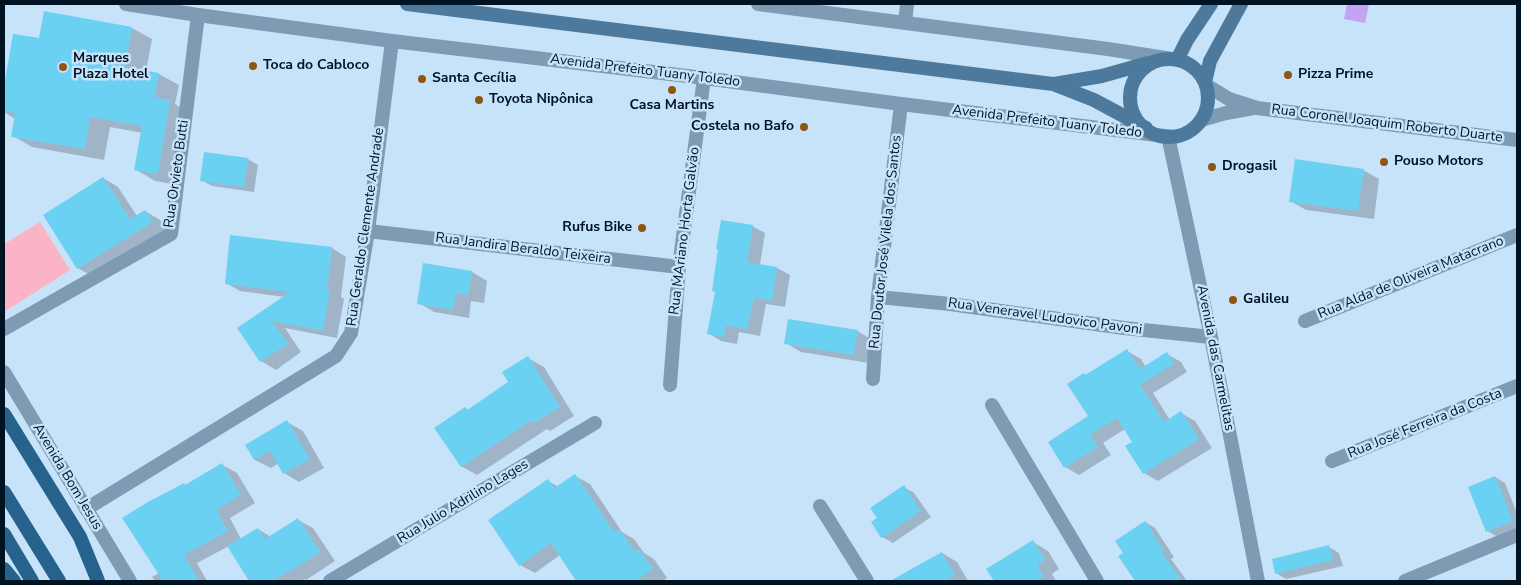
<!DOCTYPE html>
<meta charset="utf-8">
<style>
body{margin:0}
#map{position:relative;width:1521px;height:585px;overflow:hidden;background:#c7e3f9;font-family:"Nunito Sans",sans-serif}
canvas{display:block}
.frame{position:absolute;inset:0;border:5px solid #001322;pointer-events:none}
</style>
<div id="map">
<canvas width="1521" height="585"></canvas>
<div class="frame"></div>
</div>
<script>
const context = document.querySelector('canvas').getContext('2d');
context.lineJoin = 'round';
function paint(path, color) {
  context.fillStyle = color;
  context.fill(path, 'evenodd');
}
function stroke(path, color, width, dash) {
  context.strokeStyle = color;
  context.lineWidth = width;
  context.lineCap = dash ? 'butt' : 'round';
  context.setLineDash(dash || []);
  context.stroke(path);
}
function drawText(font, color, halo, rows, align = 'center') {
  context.font = font + ' "Nunito Sans",sans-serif';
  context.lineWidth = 5;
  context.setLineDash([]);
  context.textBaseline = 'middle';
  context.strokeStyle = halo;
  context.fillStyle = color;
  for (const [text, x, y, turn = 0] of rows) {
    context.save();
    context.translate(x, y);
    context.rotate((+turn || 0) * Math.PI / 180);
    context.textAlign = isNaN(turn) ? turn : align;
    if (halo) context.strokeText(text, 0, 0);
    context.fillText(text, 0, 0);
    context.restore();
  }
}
paint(new Path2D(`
 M40,222L70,270L4,312V244Z`), '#fbb4c6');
paint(new Path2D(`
 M1347,4H1369L1365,23L1344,19Z`), '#c3a4f2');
paint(new Path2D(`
 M132,28L152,39L146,72L159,74L179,85L175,104L190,113L178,185L155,181L135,169L142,133L110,127L104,160L32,147L13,136L15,119L4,112V93L14,35L40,40Z
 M248,159L258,165L254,192L212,186L201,180Z
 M1363,170L1379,179L1374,219L1306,210L1290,201Z
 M103,178L118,187L137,216L145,211L160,220L167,231L93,277L78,268L44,215Z
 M752,226L765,233L760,265L777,268L790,275L785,307L766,304L760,336L739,332L737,344L721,341L708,333Z
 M332,248L346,257L341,297L344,299L337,338L285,328L301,352L276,370L261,361L238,328L285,297L240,291L226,283Z
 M472,272L487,281L484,303L471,301L469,318L434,312L419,303Z
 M857,331L873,340L869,363L801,352L786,343Z
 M1127,351L1141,359L1146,367L1167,354L1181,362L1187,372L1153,393L1170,420L1181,413L1195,421L1212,448L1158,481L1144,473L1134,442L1125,429L1103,443L1111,455L1079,475L1065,467L1090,417L1084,374L1086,375Z
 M528,358L544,367L574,416L550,431L547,429L477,475L461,466L465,408L468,410L510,382Z
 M287,422L303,431L324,468L299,482L284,473L278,464L271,468L255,460L247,445Z
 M222,465L237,473L255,503L230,518L241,539L258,529L271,537L298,520L313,528L335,561L306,580L305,579L301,581H250L229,546L197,563L207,581H155L152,577L159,573L186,486Z
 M575,476L590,484L622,532L634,539L644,553L654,559L667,578L663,581H577L560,555L535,573L520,565L548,481L559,487Z
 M1495,477L1505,483L1517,513V529L1498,537L1487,531Z
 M904,487L914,493L931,517L893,543L882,537L879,519Z
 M1145,522L1155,528L1174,557L1171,559L1187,581H1135L1136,580L1125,554Z
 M1033,542L1048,551L1059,569L1052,574L1056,581H995L988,570Z
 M1329,547L1339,553L1343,566L1286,579L1276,573Z
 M942,553L957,562L968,581H910L906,574Z`), '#0003');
paint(new Path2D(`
 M44,11L132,27L125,67L159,73L155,97L170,100L158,174L134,170L142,126L90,117L85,149L11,137L15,113L4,112V86L13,34L39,38Z
 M204,152L248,158L244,187L200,181Z
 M1295,159L1364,169L1358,211L1289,202Z
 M103,177L130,219L145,210L153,222L77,269L43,215Z
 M721,220L753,225L747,262L777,267L772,301L754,298L747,330L726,325L724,337L707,334L715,292L712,291L718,249H716Z
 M230,235L332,247L327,289L330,290L323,331L272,321L288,344L260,362L237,328L290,292L225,284Z
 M423,263L472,271L468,295L456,294L453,310L417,304Z
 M788,319L858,330L854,355L784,344Z
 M1127,349L1140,369L1167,352L1174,364L1140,385L1164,422L1181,411L1199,439L1143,474L1125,446L1132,442L1117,418L1090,435L1098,447L1064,468L1048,442L1088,416L1067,384L1084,373L1085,375Z
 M528,356L560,407L534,423L532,420L461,467L434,428L465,407L467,410L508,382L502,372Z
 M287,420L310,459L283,474L270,451L254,460L245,445Z
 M222,463L241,495L216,510L228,531L184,555L199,581H163L122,518L148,502L184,483L185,485Z
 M575,474L614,532L619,529L635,552L639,549L653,569L636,581H576L551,543L519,566L488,520L548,479L554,488Z
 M1495,476L1513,521L1486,532L1468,487Z
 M904,485L921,511L881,538L871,522L877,518L870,508Z
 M298,518L320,552L290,572L289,571L272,581H249L227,546L258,528L265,539Z
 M1145,521L1164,551L1162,553L1182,581H1135L1118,556L1123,553L1115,541Z
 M1033,540L1045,560L1037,565L1044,576L1036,581H994L986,569Z
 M1329,545L1333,560L1275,574L1272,559Z
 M942,552L955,575L945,581H890Z`), '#6bd1f3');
stroke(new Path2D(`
 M126,4L198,15L392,41L704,78L901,104L1165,136
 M758,4L1108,49L1172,59
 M905,23L907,4
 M1168,136L1211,337L1258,581
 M368,231L679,267
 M878,297L950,304L1124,328L1211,337
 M1305,321L1517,235
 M4,329L171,234L198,15
 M4,372L130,581
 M873,379L878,297L901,104
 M670,385L679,267L704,78
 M992,405L1097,581
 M1332,461L1517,386
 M820,506L867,581
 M86,509L336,356L351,333L368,231L392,41
 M330,581L595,423
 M1405,581L1517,535`), '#7e9bb3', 14);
stroke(new Path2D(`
 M1206,85L1229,99L1257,108L1517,140
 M1201,120L1226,113L1254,108`), '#7e9bb3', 14);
stroke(new Path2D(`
 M407,4L1053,84L1094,100L1146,128
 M1130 98a39 39 0 1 1 78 0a39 39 0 1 1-78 0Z
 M1177,60L1187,40L1211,4
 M1205,82L1210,61L1241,4
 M1054,84L1102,76L1148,63`), '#4d7a9c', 14);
stroke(new Path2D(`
 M4,414L80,537L98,581
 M4,492L59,581
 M4,534L32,581
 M4,569L14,581`), '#26628b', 14);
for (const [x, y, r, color] of [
 [253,66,5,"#905513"],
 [63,67,5,"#905513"],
 [1288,75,5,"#905513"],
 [422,79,5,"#905513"],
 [672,90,5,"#905513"],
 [479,100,5,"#905513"],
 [804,127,5,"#905513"],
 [1384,162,5,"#905513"],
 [1212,167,5,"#905513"],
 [642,228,5,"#905513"],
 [1233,300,5,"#905513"]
]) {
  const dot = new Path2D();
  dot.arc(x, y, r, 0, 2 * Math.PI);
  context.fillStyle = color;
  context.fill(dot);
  stroke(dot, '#c7e3f9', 2);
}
drawText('bold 14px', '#001322', '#c7e3f9', [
 ["Marques",73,59],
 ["Plaza Hotel",73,75],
 ["Toca do Cabloco",263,66],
 ["Pizza Prime",1298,75],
 ["Santa Cecília",432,79],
 ["Toyota Nipônica",489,100],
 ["Casa Martins",672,106,"center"],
 ["Costela no Bafo",794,127,"right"],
 ["Pouso Motors",1394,162],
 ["Drogasil",1222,167],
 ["Rufus Bike",632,228,"right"],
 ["Galileu",1243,300]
], 'left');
drawText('14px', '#001322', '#c7e3f9', [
 ["Avenida Prefeito Tuany Toledo",645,71,7],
 ["Avenida Prefeito Tuany Toledo",1047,122,7],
 ["Rua Coronel Joaquim Roberto Duarte",1387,124,7],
 ["Rua Orvieto Butti",177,174,-82],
 ["Rua Geraldo Clemente Andrade",366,227,-82],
 ["Rua MAriano Horta Galvão",685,231,-83],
 ["Rua Doutor José Vilela dos Santos",886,242,-84],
 ["Rua Jandira Beraldo Teixeira",523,249,7],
 ["Rua Alda de Oliveira Matacrano",1411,278,-22],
 ["Rua Veneravel Ludovico Pavoni",1045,317,8],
 ["Avenida das Carmelitas",1215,358,79],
 ["Rua José Ferreira da Costa",1425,424,-22],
 ["Avenida Bom Jesus",67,477,59],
 ["Rua Julio Adrilino Lages",463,502,-31]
]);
</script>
